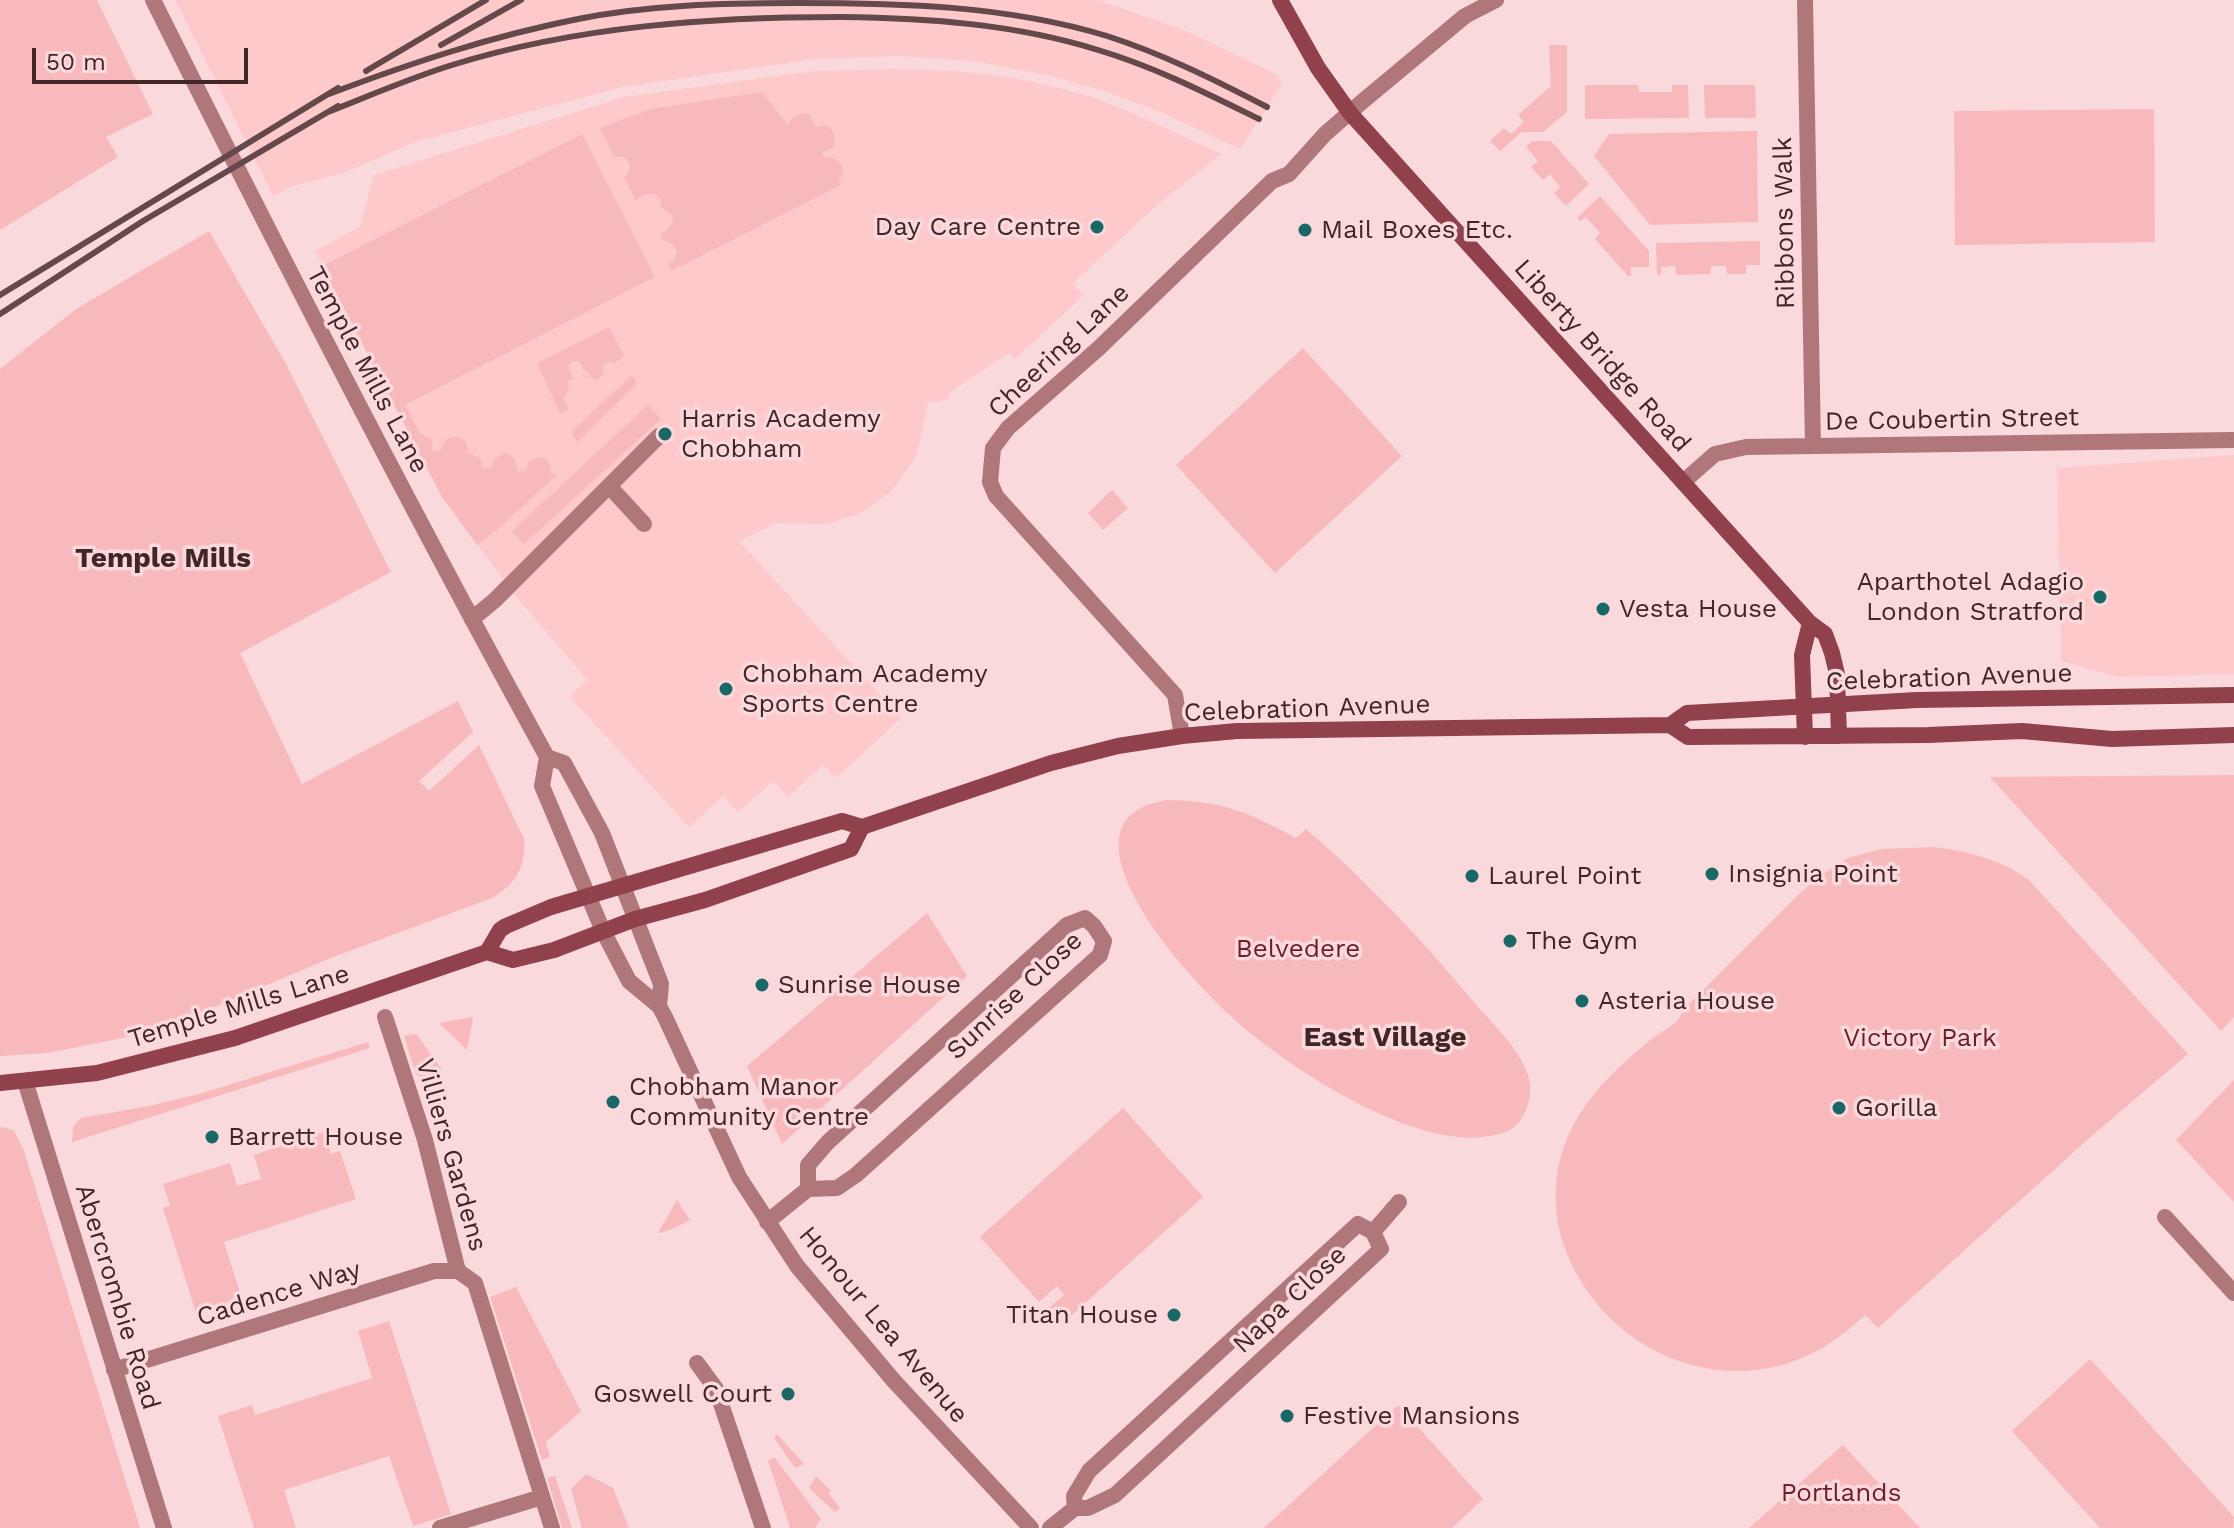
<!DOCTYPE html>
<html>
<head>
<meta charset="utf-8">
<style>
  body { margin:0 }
  #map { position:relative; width:2234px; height:1528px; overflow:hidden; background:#f9d9db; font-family:"Work Sans",sans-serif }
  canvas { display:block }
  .scale { position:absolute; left:32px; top:48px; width:216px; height:36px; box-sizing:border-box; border:4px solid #422527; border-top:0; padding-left:10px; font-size:24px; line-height:28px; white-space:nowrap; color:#422527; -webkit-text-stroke:6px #f9d9db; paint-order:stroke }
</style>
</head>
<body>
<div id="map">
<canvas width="2234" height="1528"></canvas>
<div class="scale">50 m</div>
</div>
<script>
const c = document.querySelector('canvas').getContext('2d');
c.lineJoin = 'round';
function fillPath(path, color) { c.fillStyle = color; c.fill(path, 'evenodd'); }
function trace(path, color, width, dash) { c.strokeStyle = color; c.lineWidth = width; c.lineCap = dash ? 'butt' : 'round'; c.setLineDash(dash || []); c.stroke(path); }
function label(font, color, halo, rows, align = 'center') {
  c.font = font + ' "Work Sans",sans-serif'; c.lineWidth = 7; c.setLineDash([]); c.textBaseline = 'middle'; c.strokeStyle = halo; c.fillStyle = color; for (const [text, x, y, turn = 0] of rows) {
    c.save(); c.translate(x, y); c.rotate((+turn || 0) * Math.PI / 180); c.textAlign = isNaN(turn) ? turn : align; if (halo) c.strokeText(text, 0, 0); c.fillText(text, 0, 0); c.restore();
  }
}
fillPath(new Path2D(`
  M175,0h923l88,31 90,43 6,10 -42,65 -77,-36 -59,-22 -57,-16 -74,-14 -74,-5 -84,3 -193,28 -207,55 -69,30 -56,15 -17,9z
  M895,69l61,2 59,7 39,9 38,10 47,19 82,38 -66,53 -82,76 11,12 -69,64 -6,-6 -60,40 -1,7 -20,2 -12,55 -25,35 -32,22 -32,10 -51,-1 -37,18 162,177 -65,60 -13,-13 -35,32 -15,-16 -35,31 -15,-16 -34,31 -119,-130 17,-17 -71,-84 -74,-99 -127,-246 45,-24 14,-52 250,-78 190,-26z
  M2234,455v219l-115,3 -58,-16 -4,-193z`), '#fdc9cb');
fillPath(new Path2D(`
  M0,0h97l56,114 -47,23 12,20 -118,73z
  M1549,45h18v67l-24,20h-21l-22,19 -10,-10 14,-13 7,6 13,-12 -6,-7 33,-29z
  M1585,85h53l1,7h33v-7h16l1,33 -104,1z
  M1704,85h51l1,33h-51z
  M762,92l26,33 3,-6 11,-6 8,2 6,12 10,-2c9,6 10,11 8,22l-12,6 1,4c12,0 18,3 21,15l-5,9 2,4 -170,86 -3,-7 7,-5 2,-9 -6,-7 -11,-4v-4l13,-12 -1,-8 -11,-8 -1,-8 -5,-5h-11l-8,7 -12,-23 6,-8 -1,-7 -5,-6h-10l-14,-29 51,-19z
  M2154,109l1,133 -200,3 -1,-134z
  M1757,131l1,91 -108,3 -56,-69 15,-22z
  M582,134l73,143 -250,128 15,28 11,6 2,11 8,1c3,-13 12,-20 24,-10l4,12 11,5 3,10h8l2,-8 11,-7c10,2 14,8 13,18h8l5,-11c13,-6 21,-1 21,14h7l-60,55 -21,16 -35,-48 -120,-231z
  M1532,141h19l38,43 -23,22 -12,-13 6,-6 -10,-13 -7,6 -12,-13 7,-6 -12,-14z
  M1600,196l49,55v16h-18v9h-3l-33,-37 5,-6 -14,-16 -6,4 -3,-3z
  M209,231l77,133 105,208 -151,81 62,131 156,-83 15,31 -54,49 10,10 50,-46 45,94c2,28 -8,45 -32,59l-156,58 -179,75 -109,22 -48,3v-687l76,-60z
  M1760,241v24h-14v9h-19l-1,-8h-15l-1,8 -34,1 -1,-9 -14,1v8h-4l-1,-32z
  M609,327l15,28 -10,9 -4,-3 -6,3 -2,4 2,5 -7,7 -6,-2 -2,-6 -6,-3 -4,-8 -9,1 -1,7 4,9 -6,4 2,8 -5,8 5,12 -9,3 -23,-50z
  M1303,348l99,108 -127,117 -99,-108z
  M632,375l5,9 -60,58 -6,-10z
  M648,405l13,14 -137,125 -12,-13z
  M1112,490l16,18 -25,22 -15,-17z
  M2234,775v242l-13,14 -231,-254z
  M1167,800c56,1 81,12 129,38l10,-9c63,54 119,114 172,178 18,20 41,42 50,68 5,16 1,33 -8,46 -8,12 -23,14 -37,16 -78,9 -205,-75 -260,-128 -37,-36 -86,-92 -101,-142 -11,-40 6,-61 45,-67z
  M1935,847c35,5 64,12 93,32l160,175 -93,79 -217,195 -13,-13c-16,15 -34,29 -54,39 -95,46 -208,-6 -245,-103 -13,-33 -14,-73 -1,-107 15,-42 50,-75 84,-103 8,-7 22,-13 29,-21 4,-5 5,-11 10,-15l110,-110 23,-20 27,-17 34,-9z
  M927,913l40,63 -185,168 -35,-78z
  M472,1017l1,2 -6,31 -28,-27z
  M416,1034l25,34 -2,5 -15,6 -8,-5 -12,-38z
  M368,1042l2,6 -298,94 1,-15 8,-9 68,-12 50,-12z
  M2234,1080v122l-58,-62z
  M1123,1108l80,89 -140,126 -14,-15 15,-13 -7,-9 -18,16 -59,-65z
  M4,1127l10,4 9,17 117,380h-140v-400z
  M324,1132l7,22 9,-3 16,48 -132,43 17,54 -44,20 -34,-108 7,-3 -7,-21 67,-21 7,23 24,-7 -7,-24z
  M677,1200l13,20 -20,10 -12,3z
  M516,1287l65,124 -35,31 4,15 -8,3 -52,-163z
  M389,1321l62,193 -38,12 -24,-70 -105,34 12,38h-42l-36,-112 34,-11 3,10 117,-37 -14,-47z
  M2090,1359l144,158 -1,11h-133l-88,-97z
  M1398,1405l85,94 -31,29h-188z
  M777,1434l27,30 -9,4 -21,-30z
  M1843,1445l77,83h-171z
  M775,1458l46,61 -6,9h-25l-22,-68z
  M586,1474l27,14 16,40h-47l-11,-39z
  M555,1476l17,52h-10l-15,-50z
  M816,1476l15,15 -3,2 12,15 -5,4 -26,-24z`), '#f8b9bc');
trace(new Path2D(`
  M609,486l35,38
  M472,619l23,-19 164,-164
  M1373,1232l26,-30
  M697,1363l19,26 47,139`), '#b0777b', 16);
trace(new Path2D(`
  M153,0c127,255 257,508 394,757l-5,29 61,145 26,50 30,25 6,11 74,160 58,89 97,115 137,147
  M1805,0l8,446
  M1683,482l32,-28 31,-7 488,-7
  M1182,736l-7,-41 -179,-199 -6,-14 3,-34 15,-20 91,-80 173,-167 17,-7 36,-40 38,-33 102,-85 31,-16
  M547,757l17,6 38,70 59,151 -2,22
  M385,1017l40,123 33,131
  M25,1081l139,447
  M2165,1217l69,76
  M767,1222l41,-33 29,-1 19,-13 244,-220 4,-14 -10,-15 -9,-8 -18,7 -239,217 -20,23v24
  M114,1370l320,-99h24l17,12 77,245
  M440,1528l102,-31
  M1050,1528l25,-20h13l27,-13 266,-246 -8,-17 -15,-8 -269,247 -15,25 1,12`), '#b0777b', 16);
trace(new Path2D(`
  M1280,0l38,68 32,45 460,510 15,11 7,19 5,21 2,62
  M1670,725l18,12 240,-2 94,-4 90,8 122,-4
  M1805,737l-3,-82 8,-32
  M487,952l13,-22 6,-4 45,-19 291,-86 20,6 189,-64 67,-17 64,-10 55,-5 433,-6 17,-12 230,-13 317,-5
  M0,1083l97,-10 138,-35 252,-86 26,8 41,-10 81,-31 70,-19 146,-51 11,-22`), '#91414b', 16);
trace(new Path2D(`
  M441,45l80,-45
  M366,71l120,-71
  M329,94c82,-31 163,-58 249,-75 70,-14 146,-16 217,-16 105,0 210,2 312,33 56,18 108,44 160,71
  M328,112c41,-16 82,-34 124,-47 126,-39 258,-48 389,-48 87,1 174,7 257,33 57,17 108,43 161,69
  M0,295l338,-207
  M0,314l143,-93 195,-115`), '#65484a', 6);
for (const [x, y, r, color] of [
  [1097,227,8,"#196767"],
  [1305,230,8,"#196767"],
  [665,434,8,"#196767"],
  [2100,597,8,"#196767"],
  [1603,609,8,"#196767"],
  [726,689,8,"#196767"],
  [1712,874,8,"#196767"],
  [1472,876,8,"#196767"],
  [1510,941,8,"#196767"],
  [762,985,8,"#196767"],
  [1582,1001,8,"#196767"],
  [613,1102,8,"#196767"],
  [1839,1108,8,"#196767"],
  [212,1137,8,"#196767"],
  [1174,1315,8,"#196767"],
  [788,1394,8,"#196767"],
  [1287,1416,8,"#196767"]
]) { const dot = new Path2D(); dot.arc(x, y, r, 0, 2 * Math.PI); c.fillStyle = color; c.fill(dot); trace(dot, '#f9d9db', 3); }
label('26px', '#422527', '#f9d9db', [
  ["Ribbons Walk",1785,223,-91],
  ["Cheering Lane",1059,351,-43],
  ["Liberty Bridge Road",1602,356,48],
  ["Temple Mills Lane",367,370,62],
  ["De Coubertin Street",1952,420,-1],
  ["Celebration Avenue",1949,678,-2],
  ["Celebration Avenue",1307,709,-2],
  ["Sunrise Close",1015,996,-43],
  ["Temple Mills Lane",239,1007,-17],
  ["Villiers Gardens",451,1155,74],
  ["Cadence Way",279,1294,-17],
  ["Abercrombie Road",117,1297,73],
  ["Napa Close",1290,1300,-43],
  ["Honour Lea Avenue",883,1325,50]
]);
label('26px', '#422527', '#f9d9db', [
  ["Day Care Centre",1081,227,"right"],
  ["Mail Boxes Etc.",1321,230],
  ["Harris Academy",681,419],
  ["Chobham",681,449],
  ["Aparthotel Adagio",2084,582,"right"],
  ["London Stratford",2084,612,"right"],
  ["Vesta House",1619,609],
  ["Chobham Academy",742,674],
  ["Sports Centre",742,704],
  ["Insignia Point",1728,874],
  ["Laurel Point",1488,876],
  ["The Gym",1526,941],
  ["Sunrise House",778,985],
  ["Asteria House",1598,1001],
  ["Chobham Manor",629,1087],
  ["Community Centre",629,1117],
  ["Gorilla",1855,1108],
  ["Barrett House",228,1137],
  ["Titan House",1158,1315,"right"],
  ["Goswell Court",772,1394,"right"],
  ["Festive Mansions",1303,1416]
], 'left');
label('26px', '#6e1d2b', '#f9d9db', [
  ["Belvedere",1298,949],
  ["Victory Park",1920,1038],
  ["Portlands",1841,1493]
]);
label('bold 28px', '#422527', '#f9d9db', [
  ["Temple Mills",163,559],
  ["East Village",1385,1038]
]);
</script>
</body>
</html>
